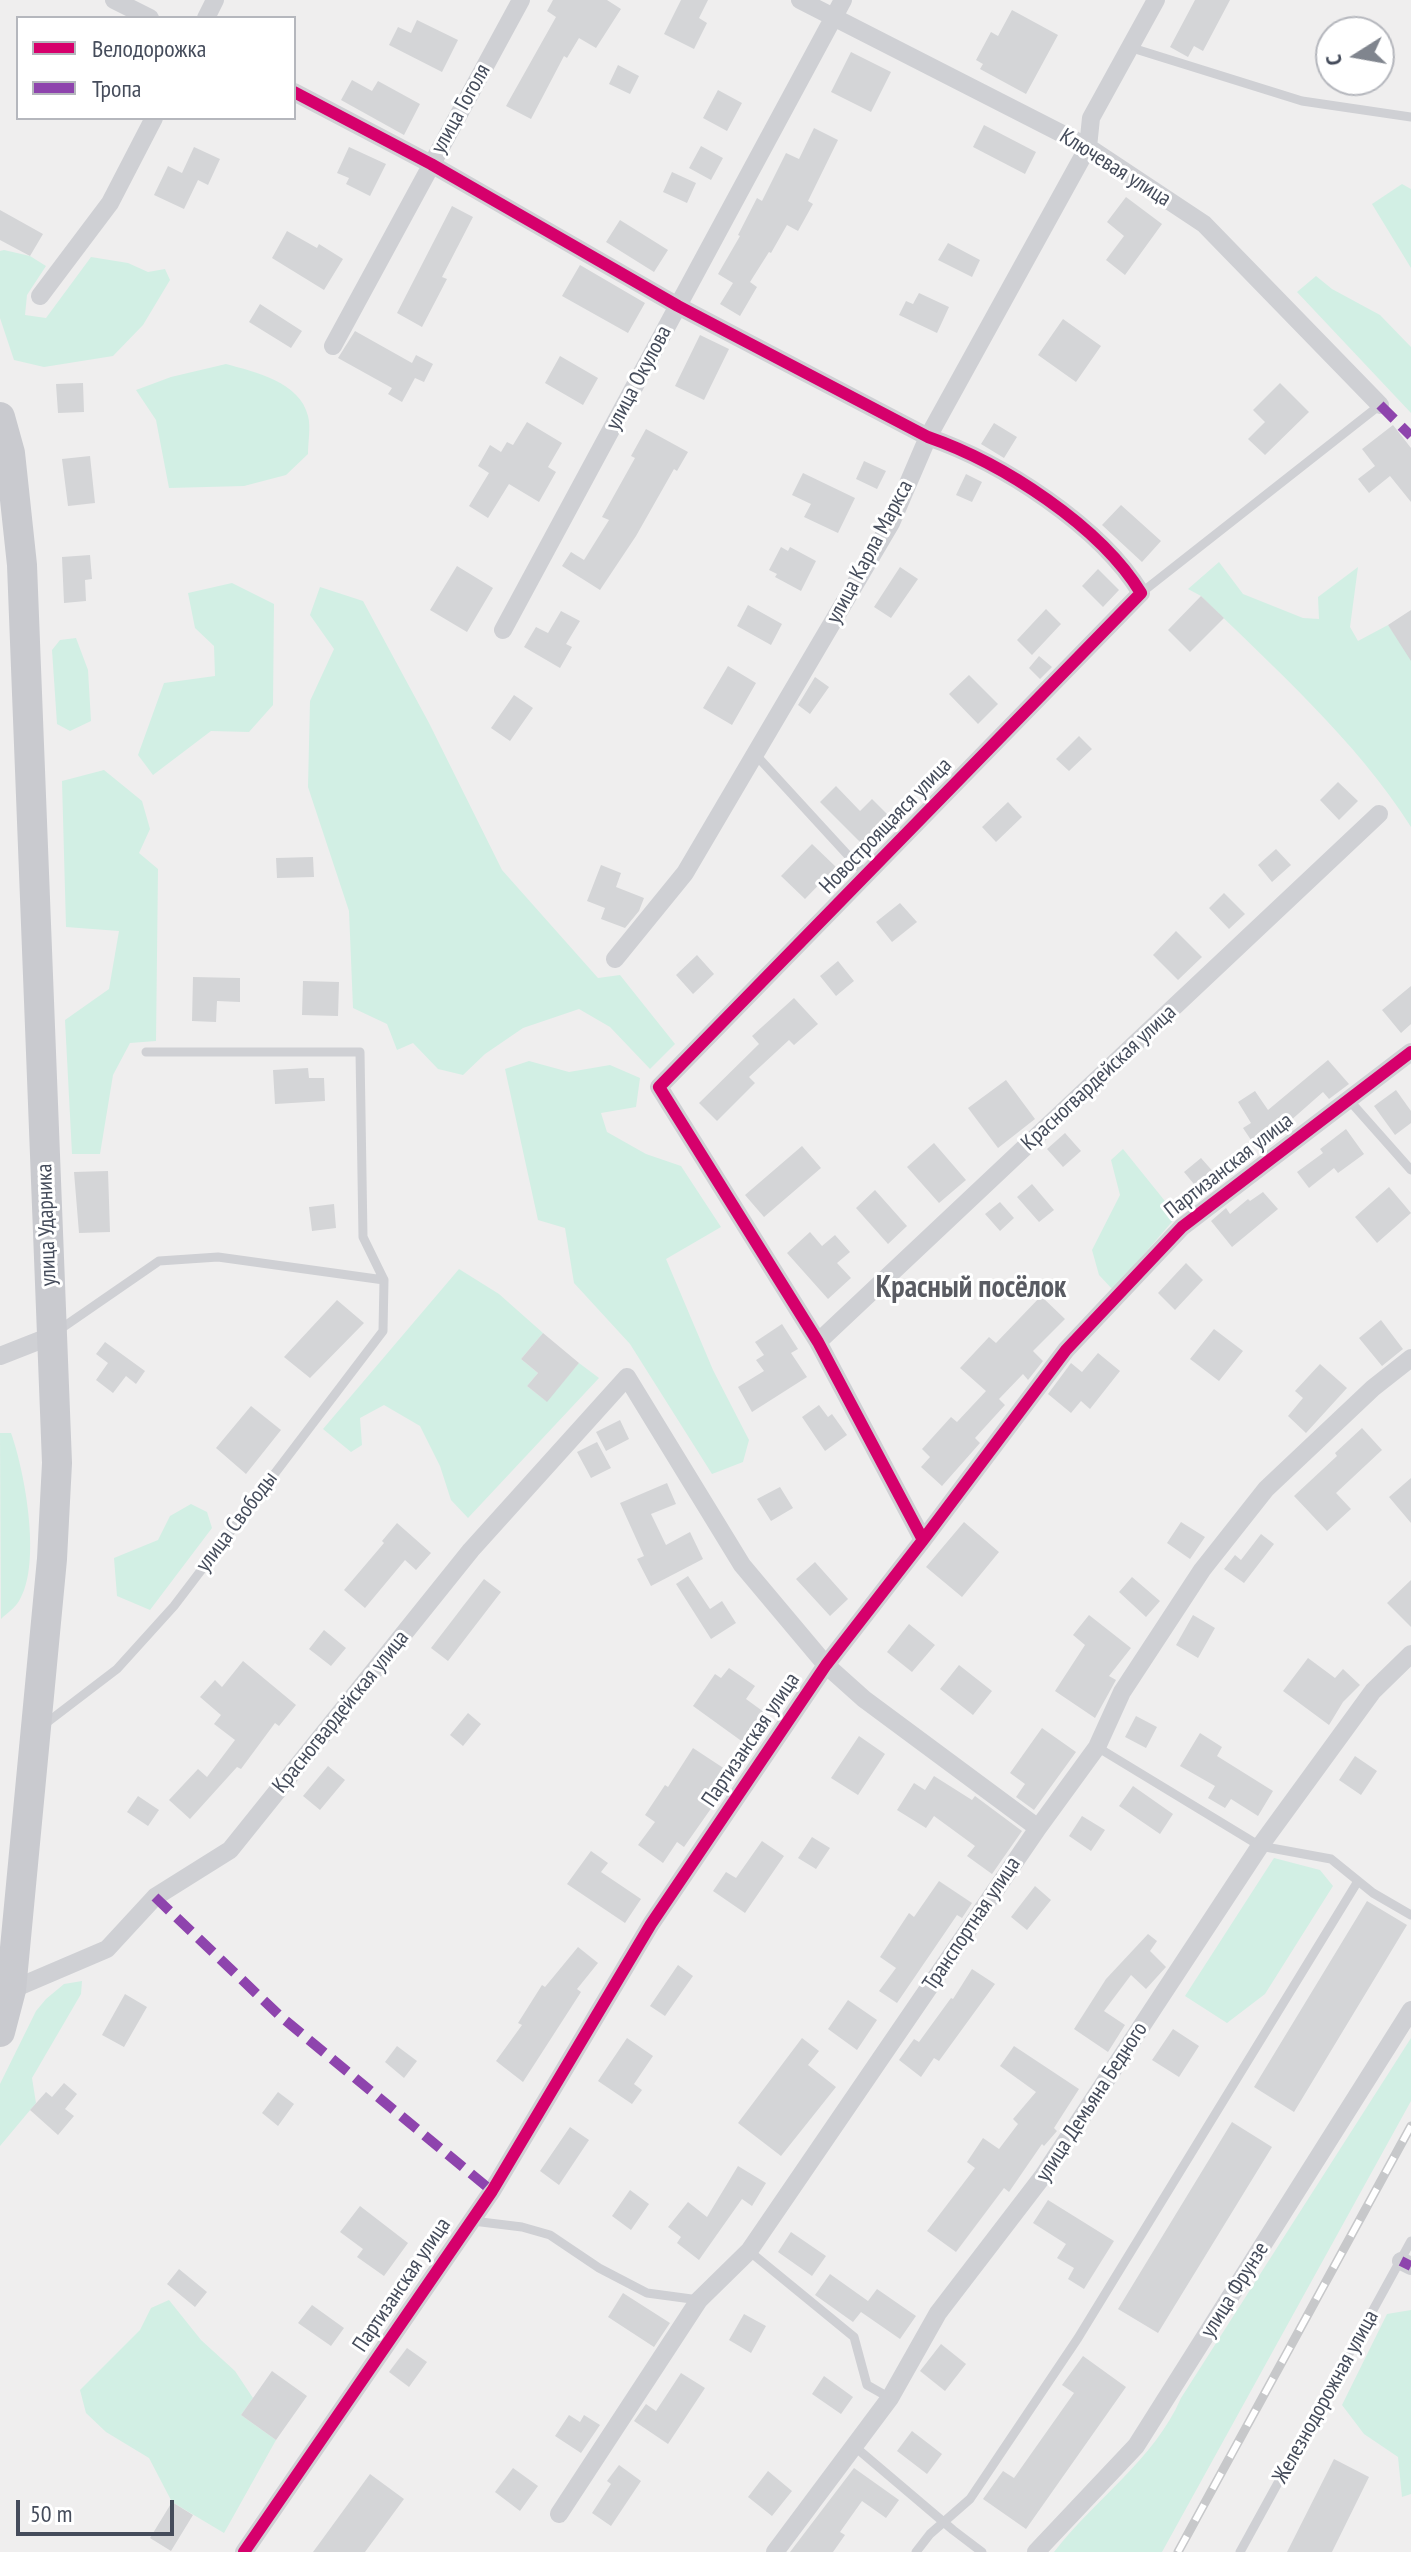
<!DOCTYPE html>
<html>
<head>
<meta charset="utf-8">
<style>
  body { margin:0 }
  #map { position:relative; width:1411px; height:2552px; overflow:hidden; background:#efeeee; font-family:"PT Sans Narrow",sans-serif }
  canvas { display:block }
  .legend { position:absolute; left:16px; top:16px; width:280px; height:104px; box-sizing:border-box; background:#fff; border:2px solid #b5b7bd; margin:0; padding:10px 14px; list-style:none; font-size:24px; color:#454c5b }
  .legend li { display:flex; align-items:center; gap:16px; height:40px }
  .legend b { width:40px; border:2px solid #b5b7bd }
  .north { position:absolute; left:1315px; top:16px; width:80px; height:80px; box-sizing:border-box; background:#fff; border:2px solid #b5b7bd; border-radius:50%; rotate:259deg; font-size:22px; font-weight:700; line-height:32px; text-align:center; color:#454c5b }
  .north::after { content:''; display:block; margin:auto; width:28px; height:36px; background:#80858e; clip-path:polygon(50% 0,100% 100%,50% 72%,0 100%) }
  .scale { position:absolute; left:16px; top:2500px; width:158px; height:36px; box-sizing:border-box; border:4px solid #454c5b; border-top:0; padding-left:10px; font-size:24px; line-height:28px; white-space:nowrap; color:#454c5b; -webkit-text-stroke:6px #fff; paint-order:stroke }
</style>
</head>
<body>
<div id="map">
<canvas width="1411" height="2552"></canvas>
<ul class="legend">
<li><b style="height:10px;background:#d6006c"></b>Велодорожка</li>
<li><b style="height:10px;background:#8e44ad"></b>Тропа</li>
</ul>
<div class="north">С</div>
<div class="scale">50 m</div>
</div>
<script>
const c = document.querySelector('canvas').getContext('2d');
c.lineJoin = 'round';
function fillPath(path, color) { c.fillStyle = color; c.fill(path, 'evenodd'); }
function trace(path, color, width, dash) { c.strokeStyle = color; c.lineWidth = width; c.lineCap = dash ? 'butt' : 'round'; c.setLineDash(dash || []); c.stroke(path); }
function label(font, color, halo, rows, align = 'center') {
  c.font = font + ' "PT Sans Narrow",sans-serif'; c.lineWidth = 6; c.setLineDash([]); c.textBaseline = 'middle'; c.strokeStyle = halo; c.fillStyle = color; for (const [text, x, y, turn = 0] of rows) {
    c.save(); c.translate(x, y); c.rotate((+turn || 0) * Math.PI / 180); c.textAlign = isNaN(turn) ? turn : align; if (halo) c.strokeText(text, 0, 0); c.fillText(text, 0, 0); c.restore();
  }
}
fillPath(new Path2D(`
  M1402,184l9,5v79l-39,-64z
  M4,250l26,6 16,10 -19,29 -2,20 21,3 45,-61 37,6 20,9 17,-3 5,11 -27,45 -30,31 -69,11 -30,-7 -14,-42v-67z
  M1316,276l16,13 48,26 31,32v66l-114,-121z
  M226,364c29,8 74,18 82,52 3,11 0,26 0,38l-22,21 -42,11 -75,2 -13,-68 -20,-30 35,-13z
  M1219,562l24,32 60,24 16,1 -1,-22 40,-30 -8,60 8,14 30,-16 23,32v170c-55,-87 -137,-159 -210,-231l-13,-7z
  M232,583l42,21 -1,101 -24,27 -38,-1 -58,44 -15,-20 26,-72 51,-7 -1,-30 -19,-18 -7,-35z
  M320,587l43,14 66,122 73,147 96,108 22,-3 55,69 -25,25 -40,-42 -31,-18 -56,19 -38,26 -22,21 -25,-6 -25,-26 -16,7 -10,-26 -34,-16 -4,-97 -41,-124 2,-86 24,-52 -24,-34z
  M76,638l12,32 3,51 -21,10 -13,-7 -5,-74 8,-10z
  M104,770l38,31 8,28 -11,24 19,16 -2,172 -26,2 -17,32 -13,79h-28l-7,-134 44,-31 10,-58 -53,-4 -4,-146z
  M529,1061l40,11 41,-7 30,13 -4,29 -35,6 6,19 39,22 35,12 40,61 -55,32 47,111 36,70 -6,22 -31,12 -82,-130 -56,-61 -9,-55 -27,-8 -33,-151z
  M1123,1149l54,67 -64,74 -14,-15 -7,-25 28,-55 -9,-35z
  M459,1269l40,25 44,39 -22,26 17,14 -11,13 19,15 33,-38 20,15 -131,140 -17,-18 -11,-34 -20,-40 -36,-21 -24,13 2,27 -11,7 -28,-23z
  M0,1433h11c14,39 31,132 8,168 -4,7 -13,13 -18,18z
  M191,1504l16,8 5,16 -62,82 -33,-14 -3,-38 44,-18 12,-24z
  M1274,1858l46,12 13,16 -68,108 -38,29 -42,-27z
  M82,1981l-1,13 -49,84 4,25 -36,43v-62l36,-73 10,-12 18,-15z
  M1411,2038v63l-249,451h-108c40,-52 100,-92 127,-154z
  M169,2300l32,40 34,31 18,27 -12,17 35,25 -52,93 -52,-31 -23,-44 -43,-26 -20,-19 -6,-23 60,-60 11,-22z
  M1411,2310v184l-9,3 -4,-40 -34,-23 -22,-29 45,-91z`), '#d2efe4');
fillPath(new Path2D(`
  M553,0h54l14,9 -25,39 -17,-10 -12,20 -3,-2 -33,63 -25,-13 50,-89 -9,-6z
  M681,0h27l-9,18 8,5 -13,26 -30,-15z
  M1195,0h35l-27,51 -9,-5 -6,11 -18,-10z
  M1012,10l46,25 -32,59 -46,-25 3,-5 -7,-4 15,-28 7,4z
  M417,20l41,20 -16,32 -53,-27 9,-18 13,6z
  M851,52l40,20 -20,40 -40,-20z
  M618,65l21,11 -9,18 -21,-10z
  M352,80l20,11 6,-10 42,23 -16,31 -63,-35z
  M718,90l24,13 -15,28 -24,-13z
  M984,125l52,27 -11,22 -52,-27z
  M814,128l24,12 -30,61 5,3 -15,27 -11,-6 -16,28 -2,-1 -19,30 7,5 -17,29 -20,-12 13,-21 -15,-9 22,-38 -2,-1 19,-37 5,3 24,-48 13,6z
  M701,146l22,12 -12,22 -22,-12z
  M194,147l26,12 -12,26 -10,-5 -14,29 -30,-14 14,-29 14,7z
  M349,147l37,17 -16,32 -24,-12 3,-6 -12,-5z
  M672,172l24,11 -9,20 -24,-11z
  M1126,197l36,27 -37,51 -19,-15 18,-24 -17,-14z
  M452,206l21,11 -31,60 5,2 -25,48 -25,-14z
  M0,210l43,24 -13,22 -30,-16z
  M620,220l48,30 -14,22 -48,-30z
  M287,231l30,17 2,-4 24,15 -19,31 -52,-32z
  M948,243l32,17 -8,17 -34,-17z
  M580,265l65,38 -17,30 -66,-37z
  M919,293l30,14 -12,26 -38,-18 7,-14 7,3z
  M260,304l42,27 -11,17 -42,-26z
  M1063,319l38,27 -25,36 -38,-27z
  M355,331l57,32 4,-8 17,9 -9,18 -9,-4 -13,24 -14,-8 4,-6 -54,-30z
  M700,335l29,14 -25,51 -29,-14z
  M560,356l38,22 -15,27 -38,-22z
  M83,383l1,29 -26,1 -2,-29z
  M1280,383l29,29 -44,43 -17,-16 17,-17 -12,-12z
  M527,422l35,21 -14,24 8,5 -17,30 -30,-18 -21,34 -19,-12 20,-33 -11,-7 12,-21 11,7 6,-10 6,3z
  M994,423l23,14 -13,21 -23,-14z
  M1393,425l18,23v54l-21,-26 -21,17 -11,-14 17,-13 -13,-17z
  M646,429l42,23 -11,19 -3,-2 -38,67 -36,54 -38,-24 9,-14 13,8 25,-40 -7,-3 33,-59 -4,-2z
  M90,456l5,47 -27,3 -6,-47z
  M864,461l22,10 -9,18 -21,-10z
  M803,473l52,25 -17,35 -34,-16 7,-13 -19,-9z
  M966,474l16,8 -10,20 -16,-7z
  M1121,505l40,36 -19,21 -40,-37z
  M781,547l7,4 2,-4 26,14 -15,30 -26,-14 2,-3 -8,-4z
  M90,555l2,24 -7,1 1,21 -22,2 -2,-46z
  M457,566l36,22 -26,44 -37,-22z
  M900,567l18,12 -27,39 -17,-11z
  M1098,569l21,21 -16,17 -21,-21z
  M1201,596l23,22 -34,34 -22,-22z
  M748,605l34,19 -11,21 -34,-19z
  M1046,609l15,15 -29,31 -15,-15z
  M1411,610v51l-23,-36z
  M561,611l19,10 -14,23 6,3 -12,21 -36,-21 12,-20 12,6z
  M1039,656l13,11 -12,12 -11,-11z
  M728,666l28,17 -24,42 -29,-17z
  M969,675l29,29 -20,20 -29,-30z
  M815,677l14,10 -19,27 -12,-9z
  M514,695l19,13 -23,33 -19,-13z
  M1079,736l13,13 -23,22 -13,-12z
  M1338,782l20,19 -19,19 -19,-20z
  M836,786l24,25 12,-12 22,22 -28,27 -46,-46z
  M1008,802l14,15 -26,25 -14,-15z
  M812,844l24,23 -31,32 -24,-23z
  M1276,849l15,16 -19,17 -14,-17z
  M313,857l1,20 -37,1 -1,-20z
  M601,865l20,8 -5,14 28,11 -5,13 -14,17 -24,-9 4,-11 -18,-7z
  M1224,893l21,21 -16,15 -20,-21z
  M900,903l17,19 -25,20 -16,-20z
  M1176,931l26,26 -24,23 -25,-25z
  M697,955l17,19 -21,20 -17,-19z
  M838,961l16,20 -18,15 -16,-20z
  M193,977l47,1v24l-23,-1 -1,21 -24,-1z
  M303,981l36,1 -1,34 -36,-1z
  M1411,986v38l-10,9 -19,-23z
  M794,998l24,26 -24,21 -5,-5 -40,37 6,6 -38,38 -18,-18 60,-59 -7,-8z
  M1328,1060l21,24 -20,15 -6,-7 -42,37 -26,17 -12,-18 8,-5 -13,-21 17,-11 13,19z
  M308,1068l1,10h15l1,23 -50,3 -2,-34z
  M1006,1080l29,39 -37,29 -30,-40z
  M1396,1090l15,21v12l-16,12 -21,-29z
  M1346,1129l18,25 -26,19 -4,-5 -25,20 -12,-16 26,-19 -3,-4z
  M1065,1133l16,18 -18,16 -16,-18z
  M934,1143l32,37 -27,23 -32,-36z
  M802,1146l19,22 -57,49 -19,-22z
  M1201,1158l15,17 -18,14 -14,-17z
  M108,1171l2,61 -31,1 -5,-61z
  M1032,1184l22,26 -15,12 -22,-25z
  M1389,1187l22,26 -34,30 -22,-26z
  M875,1190l32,36 -19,18 -32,-36z
  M1263,1192l15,17 -46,38 -21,-26 15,-13 4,6 18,-15 2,2z
  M1000,1202l14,16 -14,13 -15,-17z
  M334,1204l2,24 -24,3 -3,-24z
  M810,1232l12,14 13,-11 15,17 -13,11 14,15 -23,21 -41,-46z
  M1186,1263l17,17 -28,30 -17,-17z
  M1041,1296l24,23 -32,32 10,10 -15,19 -5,-6 -24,25 6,6 -30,33 5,5 -38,43 -21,-19 9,-10 -8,-8 29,-32 6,5 29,-31 -26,-23 29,-31 7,6z
  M337,1300l27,23 -54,55 -26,-21z
  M1381,1320l22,29 -21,17 -23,-28z
  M782,1324l16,25 -7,4 16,24 -55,35 -14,-25 26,-16 -8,-11 8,-5 -9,-13z
  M1214,1329l29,22 -24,30 -29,-22z
  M543,1333l36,30 -32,39 -20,-16 11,-13 -17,-14z
  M105,1342l40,29 -9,13 -10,-8 -13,17 -17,-13 12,-17 -12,-9z
  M1098,1353l22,18 -30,38 -9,-8 -10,12 -23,-19 23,-31 11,9z
  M1320,1364l27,24 -41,45 -18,-17 15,-18 -8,-7z
  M819,1405l9,12 4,-3 15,21 -22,16 -23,-34z
  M251,1406l30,24 -35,44 -30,-26z
  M620,1420l9,19 -23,12 -10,-19z
  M1362,1428l20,22 -46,43 15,16 -24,22 -33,-35 43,-40 -2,-3z
  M597,1442l14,26 -20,10 -14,-26z
  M1411,1478v45l-22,-26z
  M667,1483l9,21 -25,10 15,31 24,-13 13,27 -52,27 -14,-27 7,-3 -24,-53z
  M780,1487l13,21 -22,13 -14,-22z
  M964,1522l35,30 -37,45 -36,-30z
  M1181,1522l24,15 -15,22 -23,-16z
  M397,1523l34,30 -15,17 -11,-10 -40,48 -21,-18 40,-47 -2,-2z
  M1261,1534l13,10 -30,39 -20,-14 11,-14 6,5z
  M815,1562l33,37 -18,17 -34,-37z
  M688,1576l22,33 12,-8 14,22 -25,16 -35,-55z
  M1132,1577l28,24 -14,16 -27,-25z
  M484,1579l17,13 -53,69 -17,-13z
  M1411,1580v47l-24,-24z
  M1089,1615l42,33 -22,28 7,4 -21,38 -40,-27 30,-46 -12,-10z
  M1193,1615l22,13 -17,30 -22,-13z
  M909,1624l26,21 -23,27 -25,-20z
  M324,1630l22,18 -15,18 -22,-17z
  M1308,1658l27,20 8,-9 17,16 -17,17 -14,23 -46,-34z
  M243,1661l53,44 -17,21 -4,-3 -34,46 -4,-2 -47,52 -21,-19 29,-31 9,8 28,-37 -21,-16 7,-9 -21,-18 15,-17 7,7z
  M959,1665l33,26 -19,24 -33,-26z
  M729,1668l26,18 -9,13 22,16 -21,30 -54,-39 22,-32 6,4z
  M468,1713l13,11 -18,22 -13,-11z
  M1136,1716l21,11 -11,21 -21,-11z
  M1042,1728l34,24 -42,58 -18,-13 9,-13 -15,-11z
  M1200,1733l22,14 -5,9 56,35 -15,25 -27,-17 -6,9 -17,-10 7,-12 -35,-20z
  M859,1736l26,18 -27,41 -27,-17z
  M693,1748l38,25v7l-47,67 -7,-5 -14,21 -25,-18 17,-23 -10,-7 20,-30 3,2z
  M1355,1756l22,15 -16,24 -22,-15z
  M328,1766l17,14 -25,30 -17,-14z
  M934,1776l38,24 3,-4 47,35 -30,43 -25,-18 8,-10 -41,-30 -8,12 -29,-18 17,-27 11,7z
  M1133,1786l40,28 -13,20 -41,-28z
  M138,1796l21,14 -11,16 -21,-14z
  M1082,1816l23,14 -14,21 -22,-15z
  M812,1837l18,11 -14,21 -18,-11z
  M762,1841l22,15 -39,57 -32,-22 13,-19 10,6z
  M591,1851l17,12 -7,9 40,27 -16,24 -58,-39z
  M939,1881l33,22 -10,15 -5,-3 -60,88 -18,-12 17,-23 -16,-11 29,-44 5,4z
  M1035,1886l16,14 -24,30 -16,-13z
  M1367,1901l40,24 -113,187 -40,-25z
  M1148,1934l9,7 -7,10 16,16 -20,22 -15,-14 -27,36 21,14 -17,27 -34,-23 32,-50z
  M578,1947l20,16 -21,26 4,3 -58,90 -27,-21 26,-36 -4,-2 24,-38 3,2z
  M678,1965l15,11 -28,40 -15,-10z
  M972,1969l23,15 -56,77 -5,-3 -13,19 -22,-17 15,-21 5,3 32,-44 2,1z
  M125,1994l22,13 -23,40 -22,-12z
  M848,2000l29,20 -20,30 -29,-21z
  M1173,2029l26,17 -20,31 -27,-17z
  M627,2038l26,18 -19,28 8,6 -10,14 -34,-23z
  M802,2038l17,13 -11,14 28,22 -55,69 -43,-33z
  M397,2046l20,15 -13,17 -19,-16z
  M1014,2046l65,43 -25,39 3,3 -13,15 -2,-2 -33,48 -5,-4 -48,64 -29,-21 48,-63 -8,-6 16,-24 16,11 19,-25 -5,-5 23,-27 -36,-26z
  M64,2083l13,11 -12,15 9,7 -16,19 -28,-25 16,-18 6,5z
  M278,2092l16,12 -16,22 -16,-13z
  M1232,2122l40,25 -114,186 -40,-24z
  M570,2127l19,13 -30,45 -19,-14z
  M738,2166l28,17 -14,23 -10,-7 -43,61 -22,-17 4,-6 -13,-10 20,-25 19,15z
  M630,2190l19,14 -18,26 -19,-14z
  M1048,2200l66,41 -30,48 -16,-10 6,-11 -17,-10 9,-14 -33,-21z
  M360,2206l48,37 -24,33 -27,-19 6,-8 -23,-17z
  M791,2232l35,24 -14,20 -34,-24z
  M179,2269l28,23 -12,15 -28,-23z
  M830,2274l38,27 9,-12 39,27 -16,23 -39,-27 -8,10 -38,-27z
  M623,2293l47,30 -16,24 -46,-30z
  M312,2305l32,23 -13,18 -33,-23z
  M744,2314l22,12 -15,27 -22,-13z
  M941,2344l25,20 -21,27 -25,-20z
  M407,2348l20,14 -18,25 -20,-15z
  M1083,2356l43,31 -100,142 -43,-30 20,-28 11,7 60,-85 -12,-8z
  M272,2371l35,25 -31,44 -35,-25z
  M681,2373l24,15 -37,56 -34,-23 12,-17 10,7z
  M824,2376l29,21 -12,17 -29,-20z
  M569,2415l11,7 4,-7 16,10 -19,28 -26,-17z
  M912,2431l30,23 -15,20 -30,-23z
  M1334,2459l35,18 -37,75h-45z
  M619,2465l22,16 -30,45 -19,-13 19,-29 -4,-3z
  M513,2468l25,18 -18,25 -25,-19z
  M854,2468l45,32 -13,18 -24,-17 -22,31 5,3 -12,17h-43z
  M768,2471l24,20 -20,25 -24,-19z
  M370,2474l34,25 -39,53h-52z
  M172,2502l21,13 -22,36 -21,-13z`), '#d4d5d7');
trace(new Path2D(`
  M1129,47l173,54 109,16
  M1141,593l239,-188
  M755,754l111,121
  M146,1052h214l3,185 21,43
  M1348,1099l63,71
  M45,1724l72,-55 57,-63 209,-275 1,-51 -166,-23 -59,4 -100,69
  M1097,1747l163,99 71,13 42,34 38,22
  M473,2221l49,6 28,8 49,33 48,25 52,7
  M749,2251l105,86 13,48 23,13
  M854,2446l99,84 29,22
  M916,2552l14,-18 40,-35 108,-161 280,-457
  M1240,2552l171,-311`), '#cfd0d4', 9);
trace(new Path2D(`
  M114,0l36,18
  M800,0l288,147 116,77 176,181
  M206,18l9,-18
  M294,92l137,72 247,142 250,131c75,26 172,89 213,156l-482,494 159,255 105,198
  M40,296l70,-93 44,-85
  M333,346l188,-346
  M503,630l340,-630
  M615,959l70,-86 206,-350 37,-86 160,-290 3,-29 65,-118
  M818,1342l561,-528
  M0,1356l51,-20
  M11,1990l96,-41 48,-52 75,-47 241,-300 156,-173 115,188 84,100 38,34 174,129
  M1401,2261l10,5
  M559,2514l140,-214 50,-49 289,-423 59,-81 25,-55 80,-122 64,-81 107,-101 38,-30
  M244,2552l248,-361 159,-267 175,-259 97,-125 143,-190 116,-123 229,-175
  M775,2552l115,-154 48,-85 105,-137 217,-330 113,-155 38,-37
  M1036,2552l100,-106 275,-436`), '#cfd0d4', 18);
trace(new Path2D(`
  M0,417l10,36 12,112 35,898 -5,96 -41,431 -11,42`), '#c9cacf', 30);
const rail = new Path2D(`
  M1178,2552l233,-426`);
trace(rail, '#c7c8ca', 9);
trace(rail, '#fff', 6, [18]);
trace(new Path2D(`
  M1380,405l31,31
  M155,1897l125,119 212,175
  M1401,2261l10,5`), '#8e44ad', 10, [20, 10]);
trace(new Path2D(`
  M294,92l137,72 247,142 250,131c75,26 172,89 213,156l-482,494 159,255 105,198
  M244,2552l248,-361 159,-267 175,-259 97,-125 143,-190 116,-123 229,-175`), '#d6006c', 12);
label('22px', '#454c5b', '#fff', [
  ["улица Гоголя",461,109,-61],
  ["Ключевая улица",1115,168,32],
  ["улица Окулова",639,378,-62],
  ["улица Карла Маркса",870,552,-62],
  ["Новостроящаяся улица",886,826,-46],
  ["Красногвардейская улица",1099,1078,-43],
  ["Партизанская улица",1229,1166,-38],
  ["улица Ударника",47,1225,-92],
  ["улица Свободы",237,1522,-53],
  ["Красногвардейская улица",341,1712,-51],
  ["Партизанская улица",751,1740,-56],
  ["Транспортная улица",972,1924,-56],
  ["улица Демьяна Бедного",1092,2102,-57],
  ["Партизанская улица",402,2285,-56],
  ["улица Фрунзе",1235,2290,-58],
  ["Железнодорожная улица",1326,2397,-61]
]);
label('bold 30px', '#5a5c63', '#fff', [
  ["Красный посёлок",971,1288]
]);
</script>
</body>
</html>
